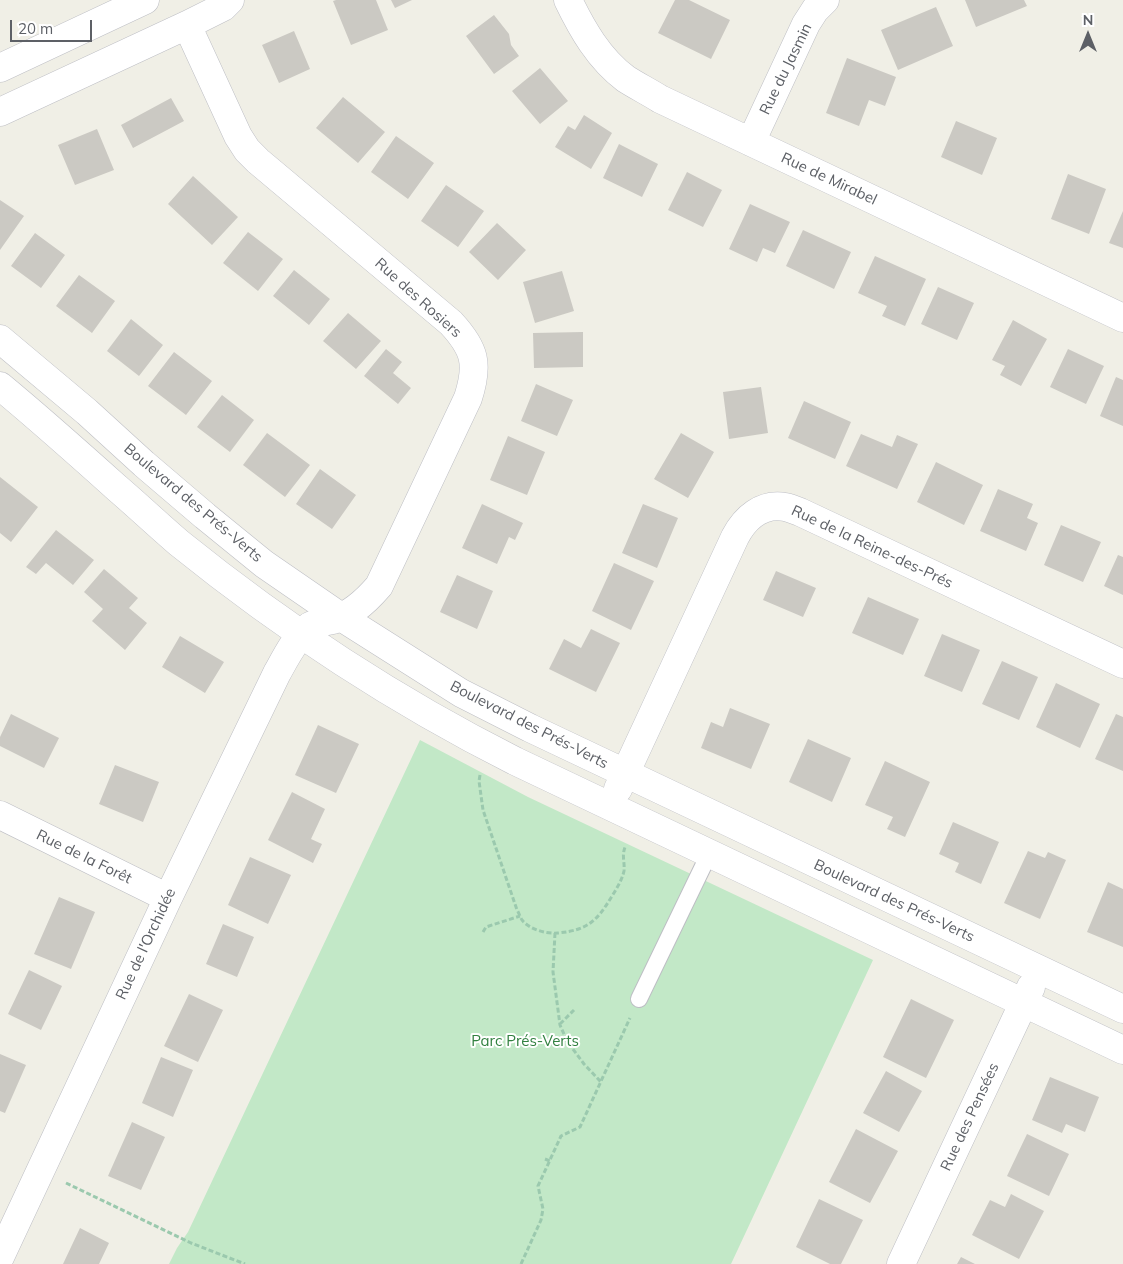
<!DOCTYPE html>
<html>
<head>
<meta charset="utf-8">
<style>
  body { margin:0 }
  #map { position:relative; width:1123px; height:1264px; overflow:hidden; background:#f0efe6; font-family:Mulish,sans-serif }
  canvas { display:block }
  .north { position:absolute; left:1063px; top:10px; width:50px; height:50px; -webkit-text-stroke:4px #fff; paint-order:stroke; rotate:0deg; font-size:14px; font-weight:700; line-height:20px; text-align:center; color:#5d6066 }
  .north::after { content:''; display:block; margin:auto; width:18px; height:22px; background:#5d6066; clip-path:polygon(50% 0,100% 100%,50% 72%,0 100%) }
  .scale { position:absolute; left:10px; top:20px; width:82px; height:22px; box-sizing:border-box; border:2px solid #5d6066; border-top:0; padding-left:6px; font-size:15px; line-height:18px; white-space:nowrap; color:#5d6066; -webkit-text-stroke:4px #fff; paint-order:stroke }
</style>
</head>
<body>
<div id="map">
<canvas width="1123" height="1264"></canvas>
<div class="north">N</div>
<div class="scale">20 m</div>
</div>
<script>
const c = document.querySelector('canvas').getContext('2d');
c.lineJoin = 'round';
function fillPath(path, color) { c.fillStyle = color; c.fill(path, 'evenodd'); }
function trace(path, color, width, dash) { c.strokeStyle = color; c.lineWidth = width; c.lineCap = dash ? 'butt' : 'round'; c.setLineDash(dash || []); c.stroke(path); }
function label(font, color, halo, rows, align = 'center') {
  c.font = font + ' Mulish,sans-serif'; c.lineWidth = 4; c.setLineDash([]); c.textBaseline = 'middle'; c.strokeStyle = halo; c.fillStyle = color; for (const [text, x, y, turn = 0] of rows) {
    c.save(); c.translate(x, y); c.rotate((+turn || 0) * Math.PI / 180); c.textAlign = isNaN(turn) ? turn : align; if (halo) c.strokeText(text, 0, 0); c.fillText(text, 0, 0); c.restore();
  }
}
fillPath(new Path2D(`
  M420,740l108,57 345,163 -142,304h-562l8,-16 11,-16z`), '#c2e8c7');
fillPath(new Path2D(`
  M336,0h40l12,30 -37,15 -18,-44z
  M391,0h21l-17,8z
  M675,0h14l41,20 -19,39 -53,-26z
  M965,0h59l3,6 -51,21z
  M936,7l17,39 -55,24 -17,-40z
  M494,15l15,19 2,11 8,11 -25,18 -28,-38z
  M294,31l16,38 -31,14 -17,-38z
  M847,58l49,19 -11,29 -16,-6 -10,26 -33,-13z
  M540,68l28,33 -28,23 -28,-33z
  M343,97l42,35 -27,31 -42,-35z
  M171,98l13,23 -51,27 -12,-23z
  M584,115l28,18 -21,36 -36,-22 13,-21 7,4z
  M956,121l41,17 -15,37 -41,-18z
  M97,129l17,41 -39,15 -17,-40z
  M396,136l38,27 -26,36 -37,-27z
  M619,144l39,20 -16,33 -39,-19z
  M687,172l35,18 -19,37 -35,-17z
  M1068,174l38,15 -17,45 -38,-15z
  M193,176l45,41 -26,28 -44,-41z
  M446,185l38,26 -26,36 -37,-26z
  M0,200l24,16 -24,34z
  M750,204l40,18 -15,31 -12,-5 -6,14 -28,-13z
  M1123,211v37l-14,-5z
  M497,223l29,27 -28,30 -29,-28z
  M803,230l48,22 -17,37 -48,-23z
  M248,232l35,27 -25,32 -35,-28z
  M35,233l30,22 -24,33 -30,-22z
  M875,256l51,23 -21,47 -23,-10 5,-10 -29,-13z
  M294,270l36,29 -21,26 -36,-29z
  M562,271l12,40 -39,12 -12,-41z
  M79,275l36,26 -23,32 -36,-27z
  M938,287l36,16 -17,37 -36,-16z
  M348,313l33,28 -25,28 -33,-28z
  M131,319l32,26 -24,31 -32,-25z
  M1013,320l34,19 -26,47 -21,-11 5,-9 -13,-6z
  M583,332v35l-49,1 -1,-35z
  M386,349l16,13 -9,11 18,15 -13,16 -34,-28z
  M1068,349l36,17 -18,38 -36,-17z
  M174,352l38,29 -26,34 -38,-29z
  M1116,377l7,3v46l-23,-10z
  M536,384l37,16 -16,36 -36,-15z
  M761,387l7,46 -39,6 -6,-47z
  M222,395l32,25 -24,32 -33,-25z
  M804,401l47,21 -16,37 -47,-21z
  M267,433l43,32 -25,32 -42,-32z
  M681,433l33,19 -26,46 -34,-19z
  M861,434l31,13 5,-12 21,9 -21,45 -51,-23z
  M508,436l37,16 -18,43 -37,-15z
  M936,462l47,23 -19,40 -47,-23z
  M320,469l36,26 -24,34 -36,-25z
  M0,477l38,30 -27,35 -11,-9z
  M998,489l35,15 -6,14 11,5 -12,28 -46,-20z
  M482,504l41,19 -8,17 -6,-3 -12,27 -35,-16z
  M643,504l35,14 -21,50 -35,-15z
  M1061,525l40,17 -18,40 -39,-17z
  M56,530l38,30 -21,25 -27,-22 -10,11 -10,-7z
  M1118,555l5,2v38l-19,-9z
  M614,563l40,18 -23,49 -39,-19z
  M104,569l34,29 -9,10 18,15 -22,27 -33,-29 11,-12 -19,-17z
  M776,571l40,17 -13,29 -40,-17z
  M457,575l36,16 -16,38 -37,-17z
  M868,597l51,22 -16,36 -51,-22z
  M591,629l29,14 -24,49 -47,-23 15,-30 17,9z
  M942,634l38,16 -18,42 -38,-16z
  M180,636l44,26 -19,31 -43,-26z
  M1002,661l36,16 -19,43 -37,-16z
  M1056,683l44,21 -20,44 -44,-21z
  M730,708l40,16 -19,45 -50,-21 10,-26 12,5z
  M11,714l48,24 -15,30 -44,-22v-9z
  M1116,714l7,3v54l-28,-12z
  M318,725l41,19 -23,49 -41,-18z
  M808,739l43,19 -19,44 -43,-20z
  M885,761l45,21 -25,55 -18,-8 6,-12 -28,-12z
  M115,765l44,17 -16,40 -44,-18z
  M292,792l33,17 -14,30 11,5 -9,19 -45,-23z
  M953,822l46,20 -18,42 -26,-12 4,-9 -20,-9z
  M1028,851l17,7 3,-6 18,8 -26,59 -36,-16z
  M250,857l41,18 -23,49 -40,-19z
  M1108,882l15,7v58l-36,-15z
  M59,897l36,15 -24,57 -37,-15z
  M223,924l31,13 -17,40 -31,-13z
  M29,970l33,16 -21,44 -33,-16z
  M189,994l34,16 -25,52 -34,-16z
  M911,999l43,21 -28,58 -43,-21z
  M0,1054l26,11 -21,48 -5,-2z
  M161,1057l32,13 -20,47 -31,-14z
  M886,1071l36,20 -23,41 -36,-19z
  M1050,1077l49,20 -14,35 -19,-8 -4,9 -30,-13z
  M132,1122l33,15 -24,53 -33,-14z
  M856,1129l42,22 -28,52 -41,-21z
  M1027,1134l42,20 -20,42 -42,-20z
  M1011,1194l33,17 -25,48 -47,-24 18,-35 15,7z
  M819,1199l44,21 -22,44h-11l-34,-17z
  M80,1228l29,15 -10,21h-36z
  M961,1257l14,7h-18z`), '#cbc9c3');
const service = new Path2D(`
  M639,999l70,-145`);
const minor = new Path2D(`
  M568,0c14,29 31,59 58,79 11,7 23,13 34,20l463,219
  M0,68l145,-68
  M0,112l187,-87 36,-18 7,-7
  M751,142l55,-118 9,-14 10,-10
  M0,339l87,73 57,52 61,52 59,48 77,53 120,76 69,35 95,45 498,236
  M0,386c40,33 78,67 117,102 21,18 41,37 62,55 104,84 217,158 336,218l608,289
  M618,789l117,-252c10,-19 27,-34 50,-30 5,1 10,3 15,5l323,152
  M0,815l168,83
  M0,1257l168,-359 109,-225c8,-14 19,-37 33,-47 7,-4 15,-4 23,-6 18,-5 34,-20 46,-34l89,-188c11,-34 7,-49 -17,-75l-193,-162 -11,-11 -9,-14 -51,-111
  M901,1264l130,-277`);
trace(service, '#bdbec4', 18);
trace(minor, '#bdbec4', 29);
trace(new Path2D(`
  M480,775l-1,6 4,29 34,100c2,3 3,7 5,10 8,10 25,14 36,13 30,-3 39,-12 54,-37 5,-8 10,-16 12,-25 1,-10 -3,-16 2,-26
  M483,932l3,-5 34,-11
  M555,933l-2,39 7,53 7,16 17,23 17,18
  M560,1024l14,-14
  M545,1159l5,2
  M66,1183l125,60 54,21
  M521,1264l20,-44 2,-11 -5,-23 23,-50 19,-9 50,-109`), '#9bc9ae', 3, [5, 2.5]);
trace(service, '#fff', 16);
trace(minor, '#fff', 28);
label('15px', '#5d6066', '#fff', [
  ["Rue du Jasmin",786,69,-64],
  ["Rue de Mirabel",829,179,25],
  ["Rue des Rosiers",418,298,42],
  ["Boulevard des Prés-Verts",193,503,40],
  ["Rue de la Reine-des-Prés",872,547,25],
  ["Boulevard des Prés-Verts",529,725,27],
  ["Rue de la Forêt",84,857,26],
  ["Boulevard des Prés-Verts",894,901,25],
  ["Rue de l'Orchidée",146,944,-65],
  ["Rue des Pensées",970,1117,-65]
]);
label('15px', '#328141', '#fff', [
  ["Parc Prés-Verts",525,1041]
]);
</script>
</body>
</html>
